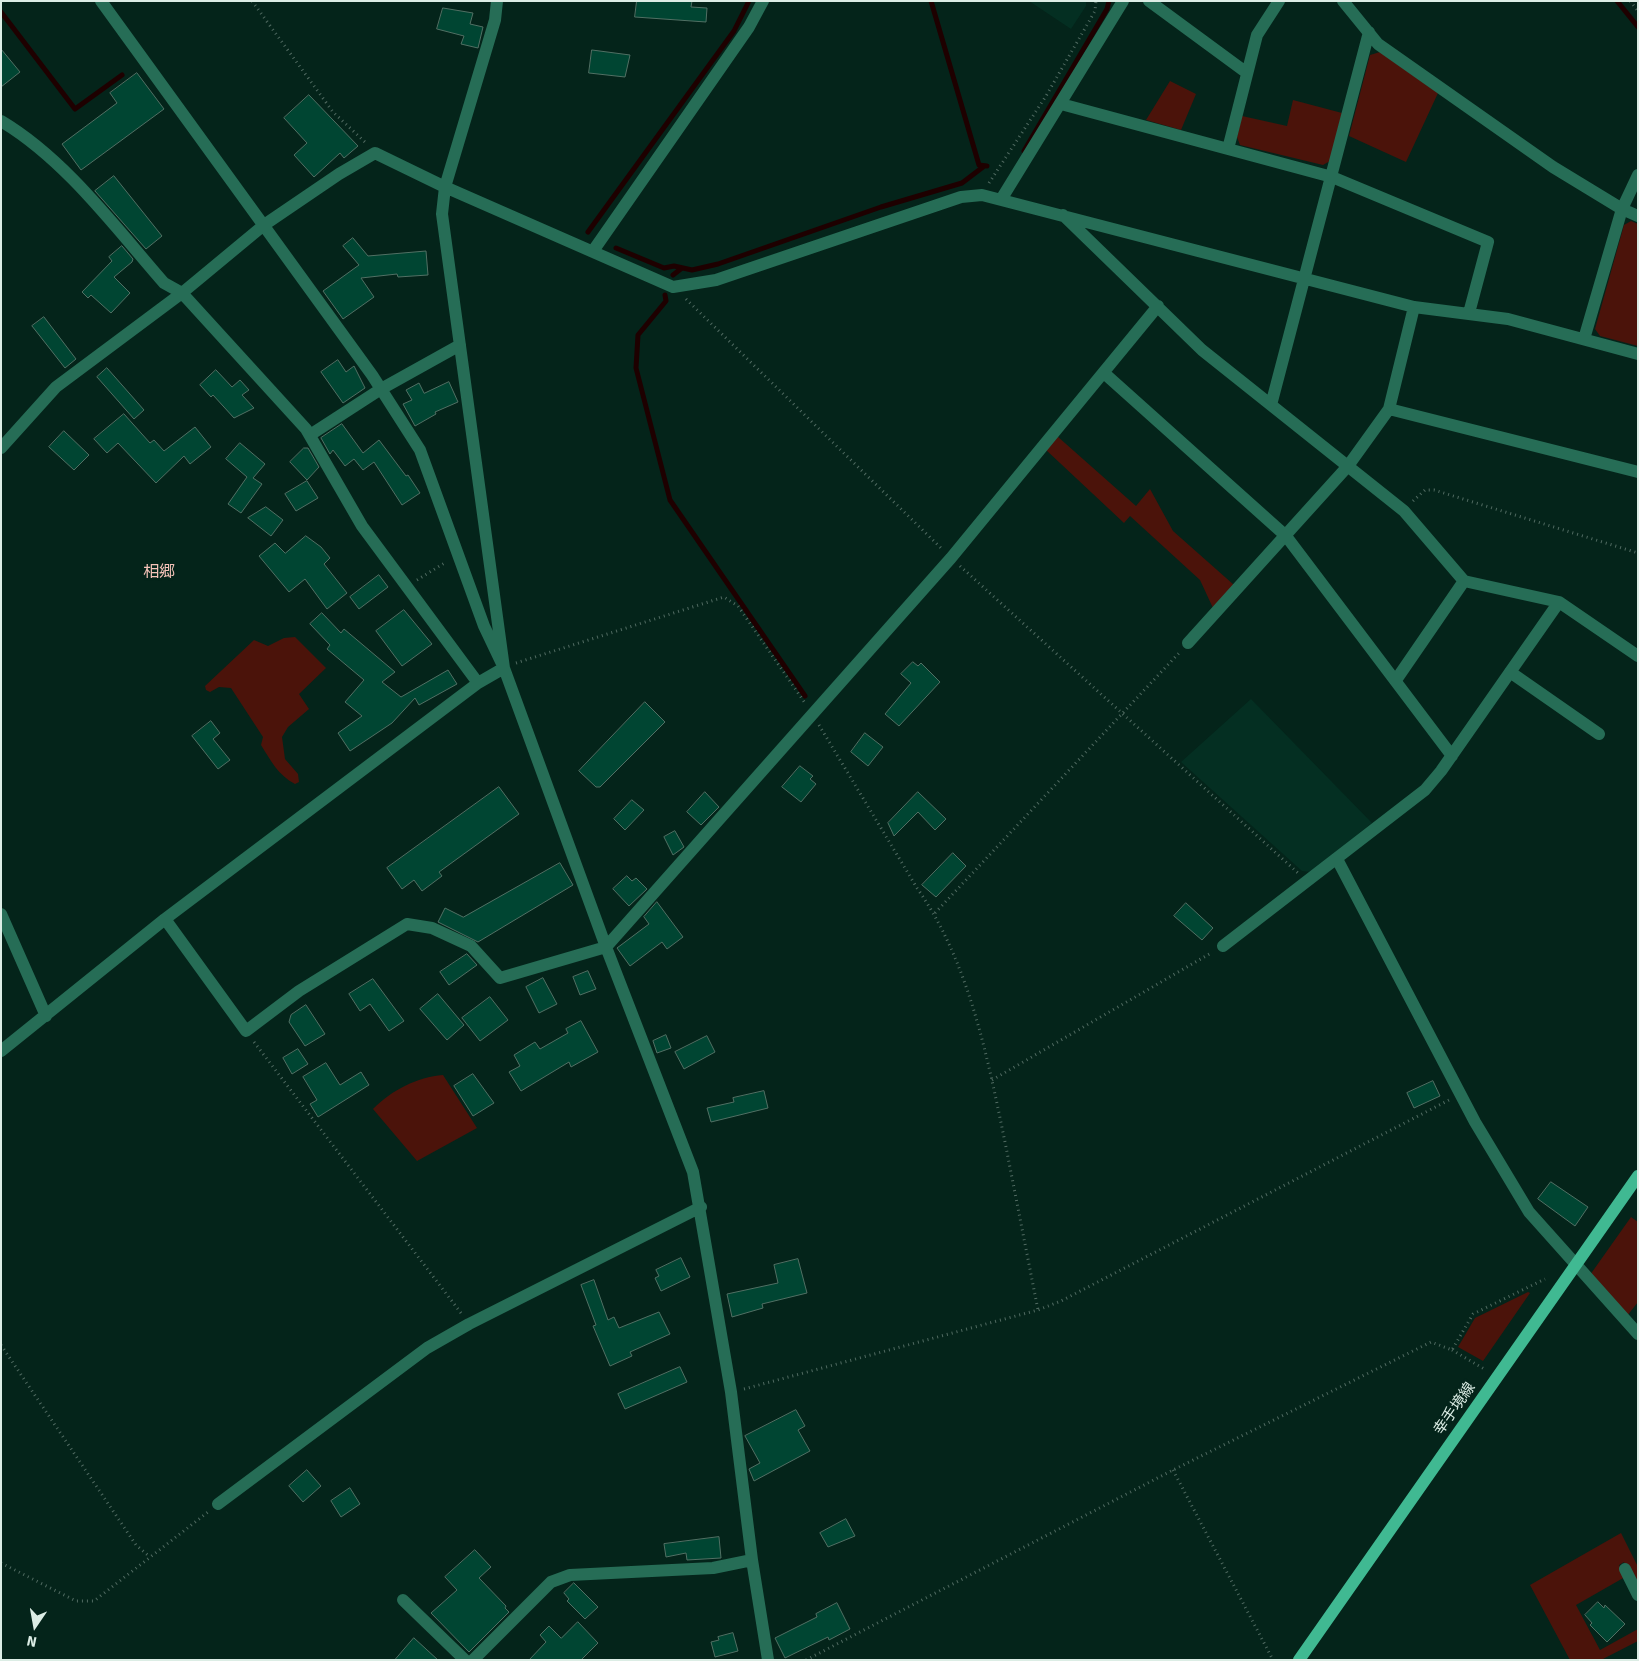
<!DOCTYPE html>
<html>
<head>
<meta charset="utf-8">
<style>
  body { margin:0 }
  #map { position:relative; width:1639px; height:1661px; overflow:hidden; background:#04241a; font-family:Signika,sans-serif }
  canvas { display:block }
  .frame { position:absolute; inset:0; border:2px solid #dcede5; pointer-events:none }
  .north { position:absolute; left:10px; top:1601px; width:50px; height:50px; -webkit-text-stroke:4px #04241a; paint-order:stroke; rotate:192deg; font-size:14px; font-weight:700; line-height:20px; text-align:center; color:#dcede5 }
  .north::after { content:''; display:block; margin:auto; width:18px; height:22px; background:#dcede5; clip-path:polygon(50% 0,100% 100%,50% 72%,0 100%) }
</style>
</head>
<body>
<div id="map">
<canvas width="1639" height="1661"></canvas>
<div class="frame"></div>
<div class="north">N</div>
</div>
<script>
const c = document.querySelector('canvas').getContext('2d');
c.lineJoin = 'round';
function fillPath(path, color) { c.fillStyle = color; c.fill(path, 'evenodd'); }
function trace(path, color, width, dash) { c.strokeStyle = color; c.lineWidth = width; c.lineCap = dash ? 'butt' : 'round'; c.setLineDash(dash || []); c.stroke(path); }
function label(font, color, halo, rows, align = 'center') {
  c.font = font + ' Signika,"Noto Sans JP",sans-serif'; c.lineWidth = 5; c.setLineDash([]); c.textBaseline = 'middle'; c.strokeStyle = halo; c.fillStyle = color; for (const [text, x, y, turn = 0] of rows) {
    c.save(); c.translate(x, y); c.rotate((+turn || 0) * Math.PI / 180); c.textAlign = isNaN(turn) ? turn : align; if (halo) c.strokeText(text, 0, 0); c.fillText(text, 0, 0); c.restore();
  }
}
fillPath(new Path2D(`
  M1029,1h57v5l-15,23z
  M1251,699l121,124 -61,49 -9,-1 -121,-109z`), '#042f22');
fillPath(new Path2D(`
  M1380,52l58,41 -32,69 -57,-26 21,-81z
  M1170,81l26,13 -15,36 -35,-10z
  M1293,100l49,13 -12,48 -7,4 -83,-20 -3,-8 5,-21 45,10z
  M1631,221l7,3v122l-38,-10 -5,-7 29,-104z
  M1057,436l79,70 14,-17 23,42 61,54 -21,23 -13,-28 -70,-64 -6,7 -79,-74z
  M295,637l31,31 -27,26 10,15 -21,18 -6,10 3,22 13,15 1,8 -4,2c-17,-9 -24,-23 -34,-39l2,-8 -32,-49 -12,-1 -9,5 -4,-2 -1,-4 49,-46 14,6 16,-8z
  M443,1075l34,53 -60,33 -44,-52c19,-19 44,-32 70,-34z
  M1631,1217l7,5v80l-11,14 -37,-41z
  M1528,1292l2,1 -47,68 -25,-14 17,-29z
  M1621,1533l17,34v21l-14,-26 -5,3 6,12 -49,28 24,45 38,-21v12l-37,19h-31l-40,-75z`), '#4b130a');
trace(new Path2D(`
  M931,1l48,164 8,1
  M1617,1l21,26
  M1,12l74,97 47,-34
  M1024,151l83,-142 2,-8
  M588,232l146,-201 15,-30
  M616,248l48,20 10,-2 18,4 26,-6 163,-57 81,-24 21,-16
  M673,275l9,-7
  M665,295l1,6 -28,34 -2,33 34,132 135,196`), '#1e0000', 5);
const building = new Path2D(`
  M637,1h55l-1,6 16,1 -1,14 -71,-5z
  M443,8l30,5 -3,11 13,3 -5,21 -17,-4 3,-8 -27,-7z
  M1,49l19,23 -19,15z
  M592,50l38,5 -5,22 -36,-4z
  M137,73l27,36 -83,61 -19,-26 55,-41 -7,-10z
  M309,95l49,51 -14,12 -4,-5 -26,24 -20,-22 13,-12 -23,-25z
  M114,176l48,60 -16,13 -51,-58z
  M353,238l15,18 58,-5 2,24 -30,2 -1,-3 -36,4 13,19 -31,22 -20,-28 36,-26 -16,-19z
  M122,246l11,13 -1,3 -18,15 16,16 -19,20 -20,-18 -3,3 -6,-6 30,-31 -3,-4z
  M44,317l32,42 -11,9 -33,-42z
  M338,360l8,12 8,-6 11,22 -22,15 -22,-31z
  M107,368l37,42 -10,9 -37,-42z
  M216,370l16,17 8,-7 9,10 -7,5 12,13 -20,10 -21,-23 -2,2 -11,-12z
  M449,382l9,20 -23,10 1,2 -21,12 -12,-22 9,-4 -6,-10 13,-7 5,10z
  M124,414l26,29 4,-3 10,11 31,-24 16,20 -21,17 -6,-8 -28,27 -38,-40 -11,10 -13,-14z
  M342,424l21,29 16,-13 27,36 2,-1 12,18 -18,12 -28,-43 -11,8 -9,-11 -9,7 -12,-16 -3,4 -9,-16z
  M64,431l25,24 -15,15 -25,-23z
  M240,443l25,21 -12,14 9,6 -21,29 -13,-9 19,-27 -21,-18z
  M304,448h4l11,19 -12,13 -17,-18z
  M307,481l11,17 -22,13 -11,-17z
  M266,507l17,13 -12,16 -23,-18z
  M306,536l15,11 9,11 -6,6 23,29 -20,16 -22,-30 -16,13 -30,-36 16,-13 10,10z
  M379,575l9,12 -29,22 -9,-12z
  M404,610l28,34 -30,22 -26,-35z
  M322,613l19,20 3,-4 51,43 -13,10 19,15 47,-27 9,14 -38,21 -4,-7 -23,25 -42,28 -12,-18 24,-17 -17,-14 19,-22 -37,-31 3,-4 -20,-21z
  M913,662l5,4 3,-3 19,19 -41,44 -14,-12 26,-31 -10,-9z
  M645,702l20,20 -65,65h-4l-17,-16z
  M211,721l9,12 -7,6 17,21 -12,9 -26,-33z
  M865,733l18,14 -15,19 -17,-14z
  M800,766l13,10 -3,3 6,5 -15,18 -19,-15z
  M499,787l20,27 -80,58 3,4 -20,15 -8,-11 -12,9 -15,-21z
  M705,792l14,15 -18,18 -14,-13z
  M918,792l28,27 -11,11 -17,-18 -24,24 -6,-13z
  M632,800l12,10 -19,20 -11,-11z
  M675,831l9,16 -11,8 -9,-18z
  M953,853l13,13 -30,31 -14,-12z
  M560,863l13,22 -95,57 -40,-20 7,-14 18,9z
  M627,876l5,5 4,-3 11,11 -18,17 -16,-17z
  M657,902l26,35 -16,12 -5,-7 -32,24 -13,-18 32,-24 -5,-7z
  M1186,903l27,25 -11,12 -28,-24z
  M467,954l10,11 -28,20 -9,-13z
  M588,971l8,18 -16,6 -7,-18z
  M543,978l14,26 -18,9 -13,-26z
  M373,979l31,42 -15,10 -19,-27 -10,7 -11,-17z
  M438,994l26,31 -17,15 -27,-31z
  M490,997l18,23 -28,21 -18,-23z
  M306,1005l19,29 -20,12 -16,-24 2,-7z
  M581,1021l17,31 -27,15 -2,-5 -48,29 -12,-19 11,-6 -6,-11 21,-13 5,7 28,-16 -2,-4z
  M666,1035l5,13 -14,5 -4,-12z
  M707,1036l8,16 -31,17 -9,-17z
  M298,1049l10,15 -16,10 -9,-16z
  M326,1063l14,22 21,-13 8,13 -51,32 -8,-13 7,-4 -14,-23z
  M473,1074l21,29 -21,13 -19,-30z
  M1433,1081l7,15 -26,12 -7,-15z
  M764,1091l4,17 -57,14 -4,-14 27,-6 -1,-4z
  M1551,1182l37,25 -13,19 -37,-27z
  M681,1258l9,19 -29,14 -6,-13 4,-2 -3,-6z
  M798,1259l9,34 -45,11 1,4 -31,9 -5,-23 51,-11 -4,-18z
  M594,1280l14,40 6,-3 5,11 40,-16 11,22 -40,18 2,4 -22,10 -17,-40 3,-1 -15,-40z
  M680,1367l7,15 -62,27 -7,-15z
  M796,1410l9,16 -7,4 12,21 -56,30 -5,-12 11,-6 -15,-27z
  M307,1470l14,16 -18,16 -14,-16z
  M350,1488l10,16 -19,13 -10,-16z
  M846,1519l9,17 -27,11 -8,-14z
  M719,1537l2,21 -34,2 -1,-7 -20,4 -2,-13z
  M475,1550l16,17 -12,11 27,28 -1,2 4,4 -40,40 -38,-39 26,-23 -12,-13z
  M574,1583l24,24 -13,12 -18,-18 2,-2 -5,-6z
  M1598,1602l6,6 1,-3 20,19 -18,18 -17,-17 2,-2 -7,-8z
  M837,1603l13,26 -21,11 -1,-3 -43,21 -10,-20 42,-21 -1,-3z
  M578,1622l20,21 -17,17h-52l17,-18 -6,-7 9,-9 12,12z
  M733,1633l5,18 -23,6 -4,-15 8,-2 -1,-3z
  M414,1638l24,22h-43z`);
fillPath(building, '#004532');
trace(building, '#517064', 1);
trace(new Path2D(`
  M252,1l81,111 33,31
  M1630,1l8,10
  M989,183l57,-87 49,-85 1,-10
  M686,299l255,249
  M1413,501l12,-11h9l204,63
  M960,566l338,307
  M417,580l29,-18
  M516,663l208,-66 14,9 67,97
  M819,725l98,163c52,74 70,167 88,254 11,56 22,112 33,168
  M935,913l244,-260
  M254,1042l207,271
  M992,1080l219,-127
  M1,1345l135,200 14,12
  M1452,1350l34,20
  M744,1389l294,-79 23,-9 388,-201
  M1173,1470l100,190
  M1,1563l75,38h18l114,-89
  M806,1660l367,-190 258,-128 21,8 21,-36 72,-35`), '#516b62', 3, [1, 4]);
trace(new Path2D(`
  M497,1l-2,19 -50,167 -3,27 62,454 102,279 87,225 38,220 21,168 16,100
  M1149,1l98,72
  M1343,1l35,43 175,123 69,42 16,7
  M1061,104l271,73 156,65 -19,71
  M1,121c64,38 114,106 163,162l18,10 124,136 56,97 116,157
  M1228,149l29,-114 22,-34
  M1002,198l121,-197
  M1063,215l139,135 202,161 60,70 95,21 79,54
  M593,251l156,-224 14,-26
  M1584,339l38,-130 16,-34
  M1104,373l182,163 166,220
  M1271,405l98,-373
  M1389,409l249,63
  M310,435l71,-46 79,-44
  M1,448l55,-61 126,-94 82,-68 75,-51 36,-21 70,34 228,100 43,-7 245,-83 21,-2 432,112 94,12 130,35
  M1188,643l160,-177 41,-57 25,-102
  M1510,672l89,62
  M1396,680l68,-99
  M1337,859l138,263 54,90 109,122
  M1,914l45,102
  M165,919l81,112 53,-40 108,-67 25,4 39,18 29,32 106,-31 345,-389 207,-252
  M1223,946l202,-156 16,-19 118,-169
  M1,1051l164,-132 313,-236 26,-15 -20,-42 -64,-176 -48,-75 -271,-374
  M218,1504l209,-156 42,-24 232,-117
  M1625,1569l13,26
  M403,1600l62,60
  M473,1660l78,-78 19,-7 143,-7 39,-8`), '#266d56', 12);
trace(new Path2D(`
  M1299,1660l339,-484`), '#40b992', 12);
label('15px', '#dcede5', '#04241a', [
  ["幸手境線",1455,1409,-55]
]);
label('16px', '#f4c2b8', '#04241a', [
  ["相郷",159,573]
]);
</script>
</body>
</html>
